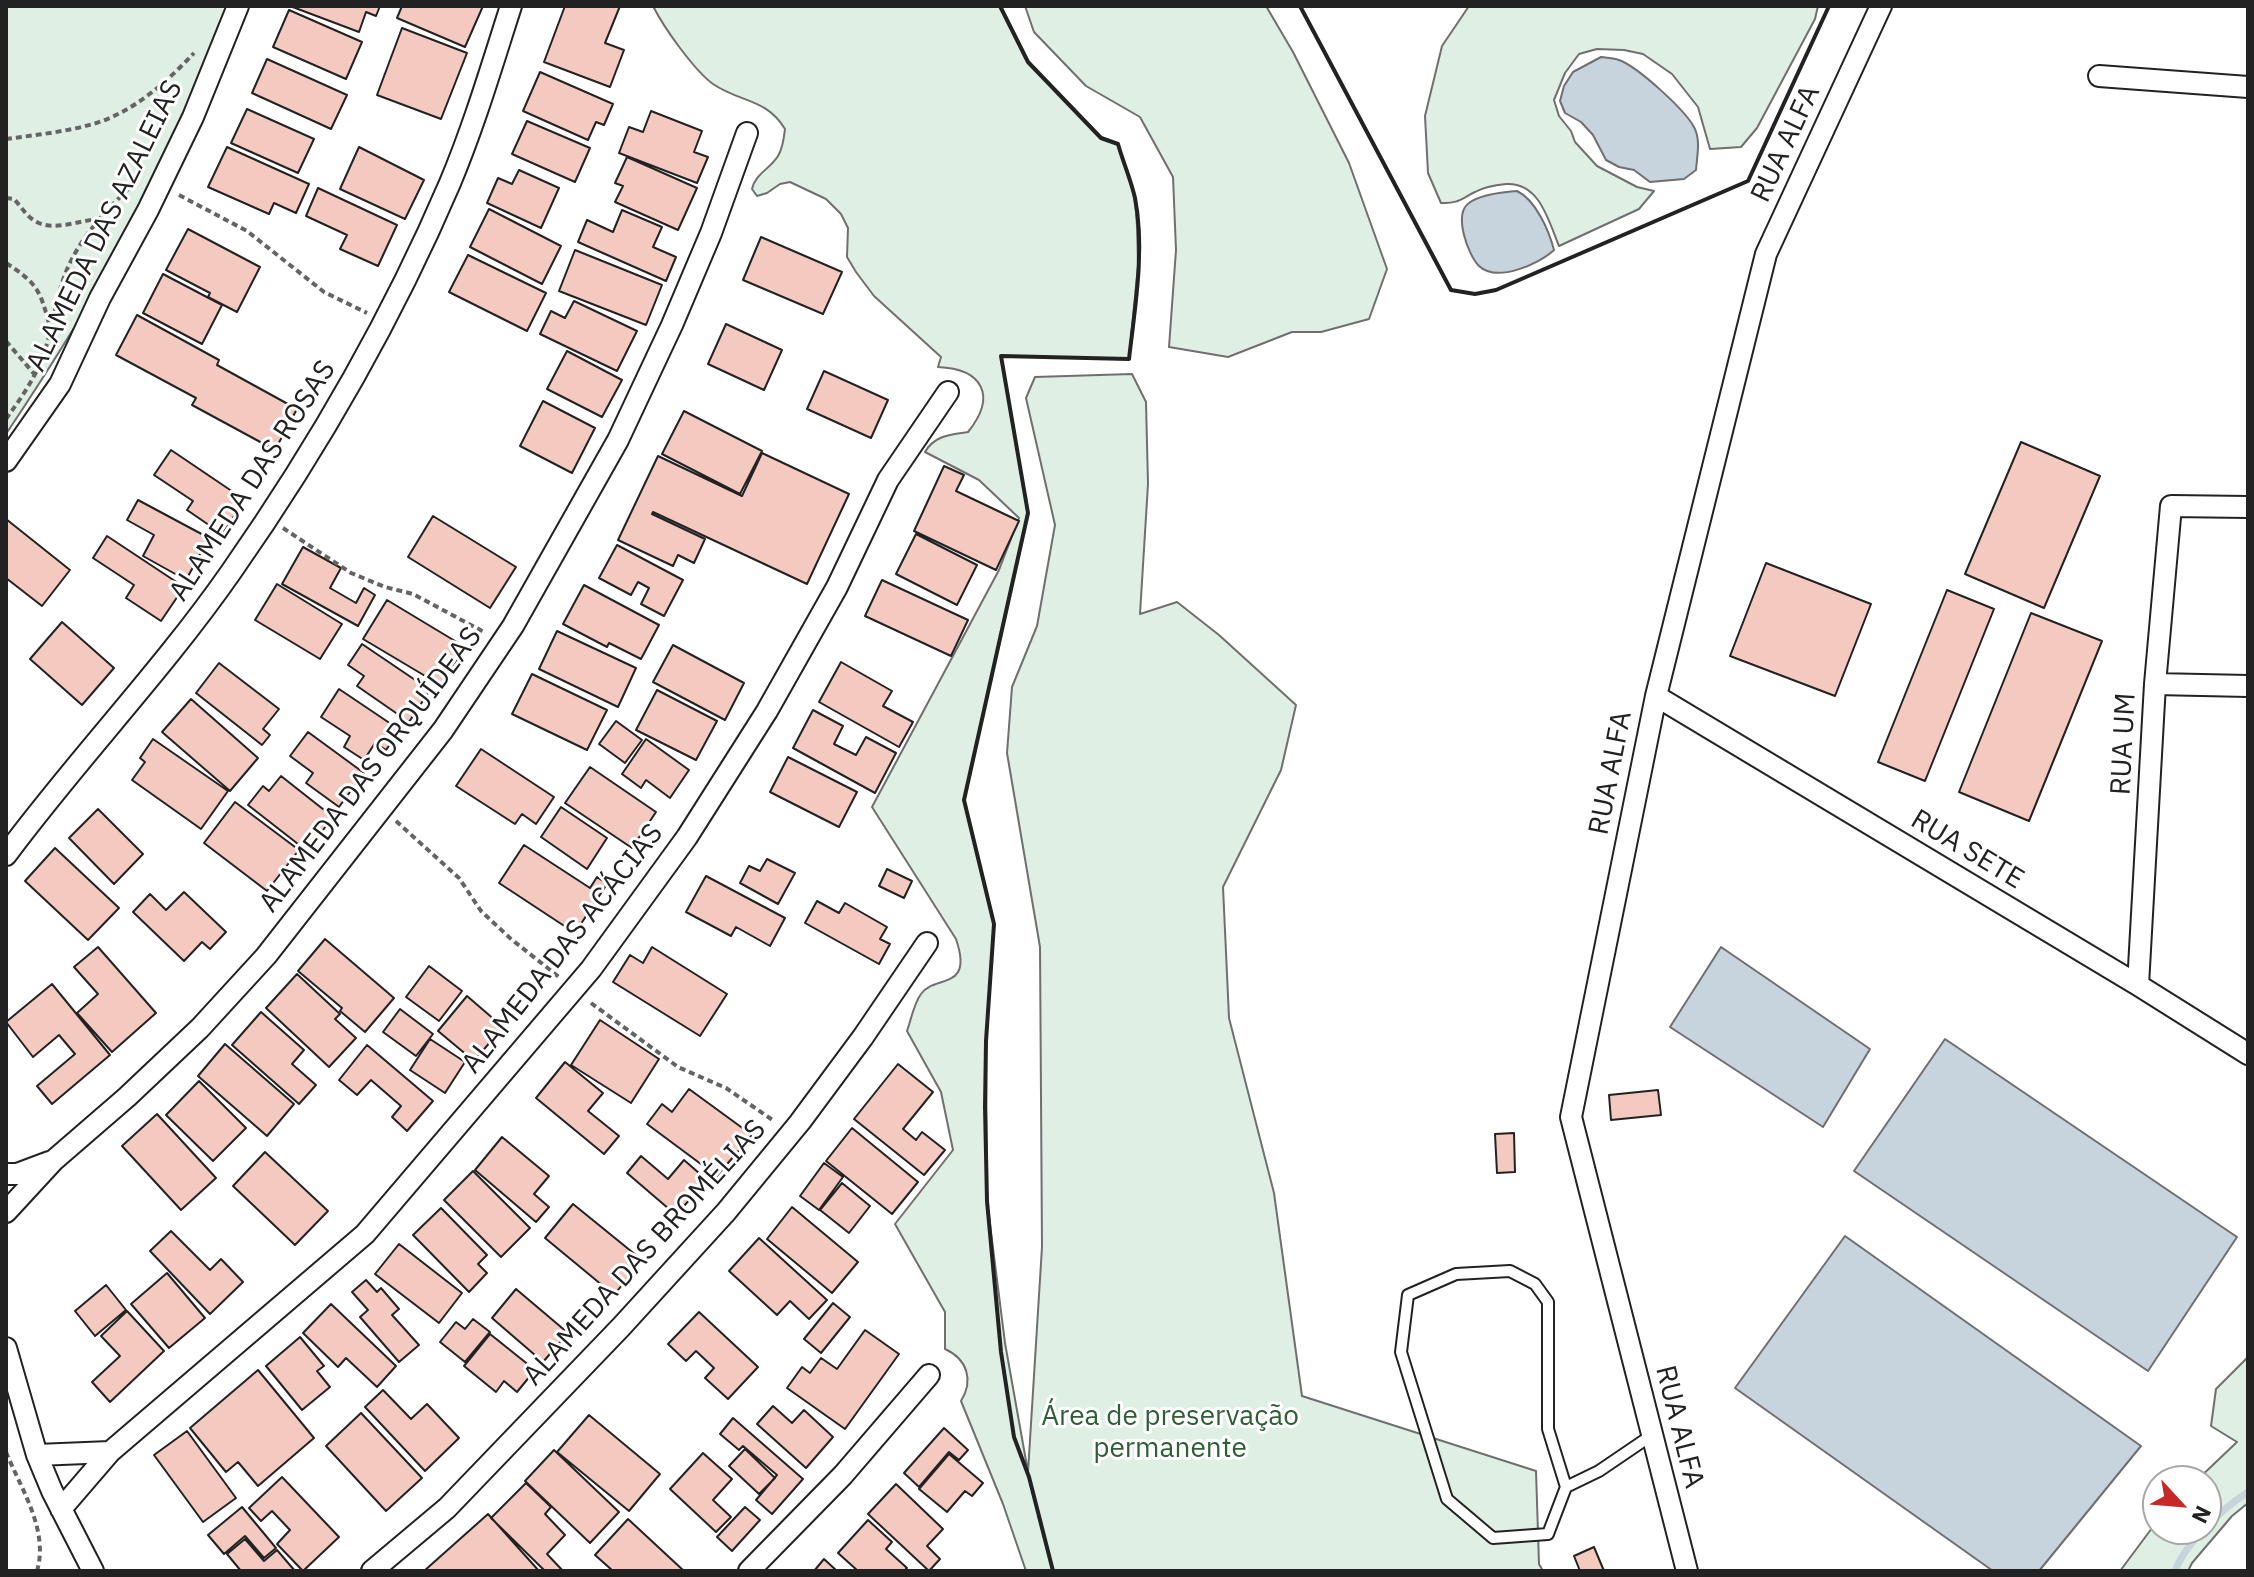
<!DOCTYPE html>
<html>
<head>
<meta charset="utf-8">
<style>
  body { margin:0 }
  #map { position:relative; width:2254px; height:1577px; overflow:hidden; background:#fff; font-family:"IBM Plex Sans",sans-serif }
  canvas { display:block }
  .frame { position:absolute; inset:0; border:8px solid #222; pointer-events:none }
  .north { position:absolute; left:2142px; top:1465px; width:80px; height:80px; box-sizing:border-box; background:#fff; border:2px solid #a7a7a7; border-radius:50%; rotate:116deg; font-size:22px; font-weight:700; line-height:32px; text-align:center; color:#222 }
  .north::after { content:''; display:block; margin:auto; width:28px; height:36px; background:#c62828; clip-path:polygon(50% 0,100% 100%,50% 72%,0 100%) }
</style>
</head>
<body>
<div id="map">
<canvas width="2254" height="1577"></canvas>
<div class="frame"></div>
<div class="north">N</div>
</div>
<script>
const c = document.querySelector('canvas').getContext('2d');
c.lineJoin = 'round';
function fillPath(path, color) { c.fillStyle = color; c.fill(path, 'evenodd'); }
function trace(path, color, width, dash) { c.strokeStyle = color; c.lineWidth = width; c.lineCap = dash ? 'butt' : 'round'; c.setLineDash(dash || []); c.stroke(path); }
function label(font, color, halo, rows, align = 'center') {
  c.font = font + ' "IBM Plex Sans",sans-serif'; c.lineWidth = 6; c.setLineDash([]); c.textBaseline = 'middle'; c.strokeStyle = halo; c.fillStyle = color; for (const [text, x, y, turn = 0] of rows) {
    c.save(); c.translate(x, y); c.rotate((+turn || 0) * Math.PI / 180); c.textAlign = isNaN(turn) ? turn : align; if (halo) c.strokeText(text, 0, 0); c.fillText(text, 0, 0); c.restore();
  }
}
const green = new Path2D(`
  M6,6h223c-51,153 -134,295 -223,428z
  M653,6h347l28,56 73,75 17,7 17,54 2,28 1,39 -9,94 -128,-3 27,157 -64,287 30,124 -8,117 1,160 18,142 23,129 14,-225 -2,-300 -33,-194 5,-66 25,-61 18,-101 -29,-127 9,-21 97,-3 14,28 2,82 -8,130 37,-12 42,33 77,70 -15,65 -58,117 6,131 45,175 28,203 234,75 3,93 4,7h-517l-23,-67 -42,-103c13,-21 6,-42 -16,-52v-37l-50,-88 58,-74 -12,-58 -34,-61c4,-11 7,-28 14,-37 13,-20 53,-2 35,-55l-84,-132 127,-237 20,-52 -40,-38 -54,-28c10,-17 25,-17 43,-20 29,-36 15,-63 -30,-65l3,-10 -67,-61 -18,-24 -9,-15 1,-29 -7,-14 -15,-15 -36,-17 -10,2 -13,9 -10,3 -5,-7c3,-15 18,-20 26,-33 5,-8 6,-18 7,-27 -19,-31 -44,-26 -72,-45 -19,-14 -49,-56 -60,-78z
  M1025,6h241l27,46 56,111 38,106 -18,50 -48,13h-29l-64,25 -59,-10 7,-97 -3,-73 -33,-60 -54,-31 -52,-54z
  M1469,6h349l-3,13 -58,109 -16,19 -31,2 -12,-42 -26,-33 -29,-20 -19,-4 -27,-1 -18,5 -14,19 -11,27 5,16 12,15 4,11 22,24 40,21 17,4 -15,18 -80,37c-11,-27 -20,-64 -53,-62 -10,1 -22,3 -31,8 -14,7 -18,12 -34,11l-13,-30 -3,-57 17,-70z
  M2248,1357v146l-16,13 -40,47 -4,8h-68l38,-51v9h48v-48h-10l41,-39 -26,-16 5,-37z`);
fillPath(green, '#e0efe3');
trace(green, '#6f6f6f', 2);
const water = new Path2D(`
  M1601,57c6,1 13,1 18,3 19,7 65,49 75,67 7,13 3,29 2,43l-12,9 -34,3 -16,-12 -15,-3 -13,-7 -13,-25 -12,-13 -16,-9 -5,-12 4,-15 9,-14z
  M1517,191c19,9 32,40 37,59 -15,14 -57,33 -75,16 -11,-11 -26,-52 -10,-63 12,-9 34,-11 48,-12z
  M1721,947l149,102 -47,78 -153,-100z
  M1945,1039l292,198 -89,134 -294,-200z
  M1845,1236l296,210 -102,125h-46l-258,-183z`);
fillPath(water, '#c7d3dd');
trace(water, '#6f6f6f', 2);
trace(new Path2D(`
  M2175,1571c11,-29 47,-62 73,-79`), '#c7d3dd', 7);
const building = new Path2D(`
  M290,6h90l-4,10 -10,-4 -7,20z
  M402,6h81l-18,41 -68,-29z
  M565,6h55l-15,37 19,7 -14,37 -66,-25z
  M289,10l73,32 -16,37 -73,-32z
  M402,28l65,25 -26,66 -64,-24z
  M267,59l80,36 -16,34 -79,-36z
  M540,72l73,32 -9,21 -8,-3 -8,18 -65,-29z
  M247,109l67,30 -16,34 -67,-30z
  M651,111l51,20 -8,21 14,5 -11,26 -78,-30 10,-26 14,5z
  M527,121l63,27 -15,34 -63,-28z
  M227,147l82,37 -13,29 -22,-10 -5,11 -61,-27z
  M359,147l65,33 -19,39 -65,-30z
  M627,157l70,31 -19,42 -63,-28 8,-16 -8,-3z
  M519,170l40,18 -18,40 -54,-25 11,-25 14,6z
  M318,188l79,37 -19,41 -38,-17 7,-14 -41,-19z
  M489,209l72,37 -19,38 -72,-37z
  M622,210l40,17 -9,20 23,10 -10,24 -88,-39 9,-22 26,12z
  M188,229l72,38 -23,45 -29,-15 2,-4 -44,-23z
  M761,237l81,35 -19,42 -80,-34z
  M575,250l87,35 -16,40 -87,-34z
  M468,255l78,38 -19,38 -78,-39z
  M163,274l59,31 -20,39 -59,-31z
  M574,301l63,30 -20,40 -77,-37 11,-23 14,7z
  M137,315l82,45 -2,5 80,44 -22,41 -83,-45 4,-7 -80,-43z
  M726,324l56,26 -18,40 -56,-26z
  M567,351l55,29 -20,37 -55,-28z
  M824,371l64,29 -17,38 -64,-29z
  M543,401l52,27 -23,45 -52,-27z
  M684,411l78,40 -22,43 -78,-40z
  M2021,442l79,34 -56,132 -79,-34z
  M171,450l74,50 -23,34 -35,-24 6,-9 -39,-26z
  M762,453l87,41 -42,90 -154,-72 -1,2 53,25 -11,24 -16,-8 -5,11 -55,-26 40,-84 84,40z
  M944,466l20,9 -8,16 63,30 -23,49 -82,-39z
  M138,500l71,38 -23,42 -43,-24 11,-21 -27,-15z
  M433,516l83,51 -26,41 -82,-51z
  M6,519l64,51 -28,36 -36,-28z
  M916,534l61,31 -20,40 -61,-31z
  M107,536l77,51 -23,34 -35,-23 8,-13 -41,-27z
  M617,545l66,35 -19,36 -23,-12 8,-16 -11,-6 -7,13 -32,-17z
  M303,547l38,21 -11,20 26,15 8,-15 11,7 -17,31 -76,-42z
  M1766,563l105,41 -36,92 -105,-40z
  M882,580l86,40 -17,36 -86,-40z
  M277,584l65,40 -22,35 -65,-39z
  M584,585l75,40 -18,34 -32,-16 -2,4 -44,-23z
  M1947,590l47,19 -69,172 -47,-19z
  M387,600l78,47 -23,39 -79,-47z
  M2031,613l71,28 -73,180 -70,-29z
  M62,622l52,46 -32,37 -52,-46z
  M557,631l79,37 -18,39 -79,-38z
  M362,644l68,46 -21,32 -52,-36 7,-10 -16,-11z
  M673,645l71,38 -19,37 -72,-38z
  M841,662l51,29 -9,15 30,16 -14,25 -80,-45z
  M219,663l60,46 -16,20 7,6 -8,10 -66,-52z
  M532,674l75,36 -20,40 -75,-36z
  M339,689l61,41 -14,20 -11,-7 -11,17 -20,-13 6,-11 -29,-19z
  M657,690l60,31 -21,39 -60,-30z
  M191,699l67,59 -28,33 -68,-59z
  M813,710l30,16 -9,18 22,11 10,-18 30,16 -21,40 -82,-45z
  M616,721l26,19 -17,23 -26,-19z
  M308,732l56,41 -25,34 -33,-24 7,-10 -23,-17z
  M153,739l75,52 -27,38 -69,-49 13,-18 -5,-4z
  M646,739l43,31 -19,28 -24,-18 -5,8 -19,-14z
  M481,749l73,48 -18,27 -14,-10 -7,10 -59,-38z
  M788,757l69,35 -18,35 -69,-35z
  M590,767l66,45 -24,36 -67,-45z
  M281,776l52,41 -26,34 -59,-46 15,-19 6,5z
  M235,802l64,48 -32,41 -63,-48z
  M561,807l46,31 -20,31 -46,-32z
  M98,809l45,45 -29,30 -45,-46z
  M524,845l66,43 7,-11 10,7 -32,49 -76,-50z
  M55,848l64,60 -31,32 -63,-59z
  M767,859l28,14 -17,31 -38,-21 9,-17 11,5z
  M887,869l25,12 -8,17 -25,-12z
  M706,876l79,42 -15,28 -34,-19 -5,9 -45,-24z
  M184,892l42,40 -16,17 -8,-7 -18,19 -51,-49 17,-18 16,16z
  M817,901l22,12 6,-10 42,24 -7,12 10,5 -11,20 -74,-41z
  M325,939l69,59 -29,34 -25,-21 2,-3 -44,-37z
  M98,947l58,66 -44,39 -35,-39 21,-19 -24,-27z
  M652,947l75,47 -27,42 -87,-54 17,-27 13,8z
  M429,966l33,25 -23,30 -33,-24z
  M297,974l43,40 -5,5 21,19 -27,29 -63,-59z
  M52,984l58,71 -58,49 -15,-18 38,-32 -16,-19 -26,22 -27,-35z
  M467,996l36,31 -29,34 -36,-30z
  M400,1009l33,25 -17,22 -33,-24z
  M261,1012l43,38 -12,14 24,21 -17,19 -67,-59z
  M600,1020l59,39 -28,44 -60,-38z
  M430,1039l35,23 -20,31 -35,-23z
  M225,1044l69,60 -27,32 -69,-60z
  M367,1045l66,56 -26,30 -15,-14 9,-11 -30,-26 -14,15 -18,-15z
  M565,1062l38,31 -15,18 31,25 -15,18 -68,-56z
  M898,1064l35,28 -30,37 13,11 6,-8 23,18 -21,25 -70,-56z
  M199,1081l47,47 -33,33 -47,-46z
  M689,1089l63,46 -35,41 -70,-52 15,-20 10,8z
  M1658,1090l3,25 -50,5 -2,-25z
  M157,1114l59,64 -35,32 -59,-64z
  M852,1128l66,54 -26,32 -66,-53z
  M1514,1133l1,39 -18,1 -2,-39z
  M502,1137l47,39 -15,18 15,13 -13,15 -61,-52z
  M265,1152l63,59 -33,34 -62,-59z
  M641,1156l27,23 16,-19 23,20 -31,35 -49,-42z
  M824,1163l19,14 -24,33 -19,-14z
  M473,1171l57,57 -29,29 -57,-57z
  M842,1183l28,23 -21,27 -29,-23z
  M573,1204l69,56 -28,35 -69,-57z
  M792,1207l66,55 -26,31 -65,-54z
  M441,1208l46,47 -9,9 9,9 -18,19 -56,-57z
  M171,1231l39,39 11,-11 22,23 -33,32 -60,-63z
  M759,1238l68,62 -18,19 -19,-18 -13,14 -48,-44z
  M399,1244l63,49 -23,30 -64,-49z
  M167,1273l38,45 -36,30 -38,-44z
  M366,1280l11,12 4,-4 18,21 -7,6 27,30 -20,17 -39,-45 8,-7 -16,-18z
  M106,1285l20,25 -31,26 -20,-25z
  M516,1289l52,44 -25,29 -51,-44z
  M833,1303l17,14 -29,36 -17,-14z
  M331,1304l65,62 -19,21 -31,-29 -8,9 -35,-34z
  M127,1311l37,40 -54,51 -18,-20 28,-26 -19,-20z
  M699,1312l59,55 -30,32 -23,-21 9,-10 -18,-17 -10,10 -18,-17z
  M473,1319l17,13 -25,30 -25,-20 16,-20 9,7z
  M865,1330l34,24 -54,75 -58,-41 15,-21 8,6 11,-15 16,11z
  M490,1334l45,36 -18,22 -13,-11 -8,11 -32,-26z
  M300,1337l24,29 -7,5 13,16 -28,23 -36,-44z
  M258,1370l56,68 -56,48 -20,-24 -12,10 -36,-44z
  M383,1390l28,29 16,-15 32,34 -34,33 -60,-64z
  M773,1406l19,17 12,-13 29,27 -27,31 -49,-44z
  M361,1413l61,65 -36,33 -60,-65z
  M589,1415l71,59 -31,37 -72,-59z
  M733,1418l70,61 -31,35 -16,-14 21,-25 -34,-29 -4,4 -19,-16z
  M944,1428l24,22 -9,10 -10,-8 -30,35 -15,-14z
  M187,1431l49,67 -33,24 -49,-67z
  M745,1449l30,29 -16,16 -30,-28z
  M554,1450l65,62 -29,31 -65,-62z
  M703,1453l29,26 -19,21 18,17 -15,15 -46,-43z
  M949,1454l34,29 -11,13 -7,-5 -18,21 -28,-23z
  M282,1477l57,60 -36,34 -26,-27 13,-14 -18,-19 -11,10 -12,-13z
  M526,1483l25,24 -6,7 20,21 -18,19 16,17h-18l-54,-53z
  M896,1484l47,45 -16,17 13,13 -11,12 -61,-57z
  M242,1507l34,41 -12,10 -19,-22 -21,18 -16,-19z
  M745,1507l15,13 -28,31 -15,-14z
  M488,1514l51,57h-115z
  M628,1519l56,52h-71l-18,-16z
  M868,1520l24,22 -6,7 21,19 -3,3h-46l-20,-18z
  M245,1539l19,22 13,-11 18,21h-54l-14,-17z
  M1594,1547l10,24h-24l-6,-15z
  M824,1559l13,12h-23z`);
fillPath(building, '#f3c9c0');
trace(building, '#222', 2);
const lane = new Path2D(`
  M1566,1487l-18,47 -55,4 -46,-39 -46,-147 7,-57 48,-21 54,-3 25,13 13,18v127l18,58 33,-16 53,-36`);
const street = new Path2D(`
  M2099,76l149,11
  M6,461l54,-77 40,-86 48,-88 45,-93 45,-111
  M2155,684l93,2
  M1656,696l482,289 110,69
  M6,855c72,-97 156,-184 225,-283 86,-123 160,-251 219,-389 24,-57 42,-118 61,-177
  M2138,985l17,-301 16,-178 77,1
  M6,1174h11l32,-12
  M6,1212l47,-51 74,-64 73,-69 66,-72 177,-226 70,-104 105,-186 54,-115 39,-92 36,-100
  M6,1348l31,107 15,36 41,80
  M37,1455l73,-3
  M61,1509l49,-57 255,-218 226,-265 96,-132 80,-126 70,-124 51,-107 60,-88
  M372,1571l75,-63 174,-181 105,-115 74,-90 63,-85 64,-94
  M749,1571l94,-96 86,-100
  M1687,1571l-116,-454 85,-421 110,-442 115,-248`);
trace(lane, '#222', 14);
trace(street, '#222', 24);
trace(new Path2D(`
  M6,139c29,-4 59,-7 87,-15 39,-11 74,-42 101,-71
  M179,195l68,36 77,61 43,21
  M6,198l8,1c6,6 11,15 18,20 17,14 46,2 65,0
  M6,263c32,21 34,27 44,64
  M6,341l29,34
  M6,419c15,-21 31,-43 39,-69 9,-27 11,-56 23,-83 16,-35 41,-59 68,-86
  M283,528l68,45 34,14 28,7 71,38
  M396,821l63,57 22,33 30,28 48,38
  M591,1003l87,64 48,21 48,33
  M6,1452c15,37 43,78 31,119`), '#646464', 4, [6, 4]);
trace(lane, '#fff', 10);
trace(street, '#fff', 20);
trace(new Path2D(`
  M1000,6l28,56 73,76 17,6c5,18 13,36 17,54 10,52 0,109 -6,161l-128,-3 27,157 -64,287 30,124 -8,117 -1,66 2,94 14,151 13,85 15,40 24,94
  M1300,6l151,284 24,4 21,-4 252,-109 81,-175`), '#222', 4);
label('28px', '#222', '#fff', [
  ["RUA ALFA",1786,144,-65],
  ["ALAMEDA DAS AZALEIAS",105,226,-64],
  ["ALAMEDA DAS ROSAS",253,481,-57],
  ["RUA UM",2124,744,-87],
  ["ALAMEDA DAS ORQUÍDEAS",371,770,-53],
  ["RUA ALFA",1611,773,-79],
  ["RUA SETE",1967,850,31],
  ["ALAMEDA DAS ACÁCIAS",563,949,-52],
  ["ALAMEDA DAS BROMÉLIAS",645,1253,-48],
  ["RUA ALFA",1679,1427,76]
]);
label('28px', '#2f5e38', '#fff', [
  ["Área de preservação",1170,1417],
  ["permanente",1170,1449]
]);
</script>
</body>
</html>
